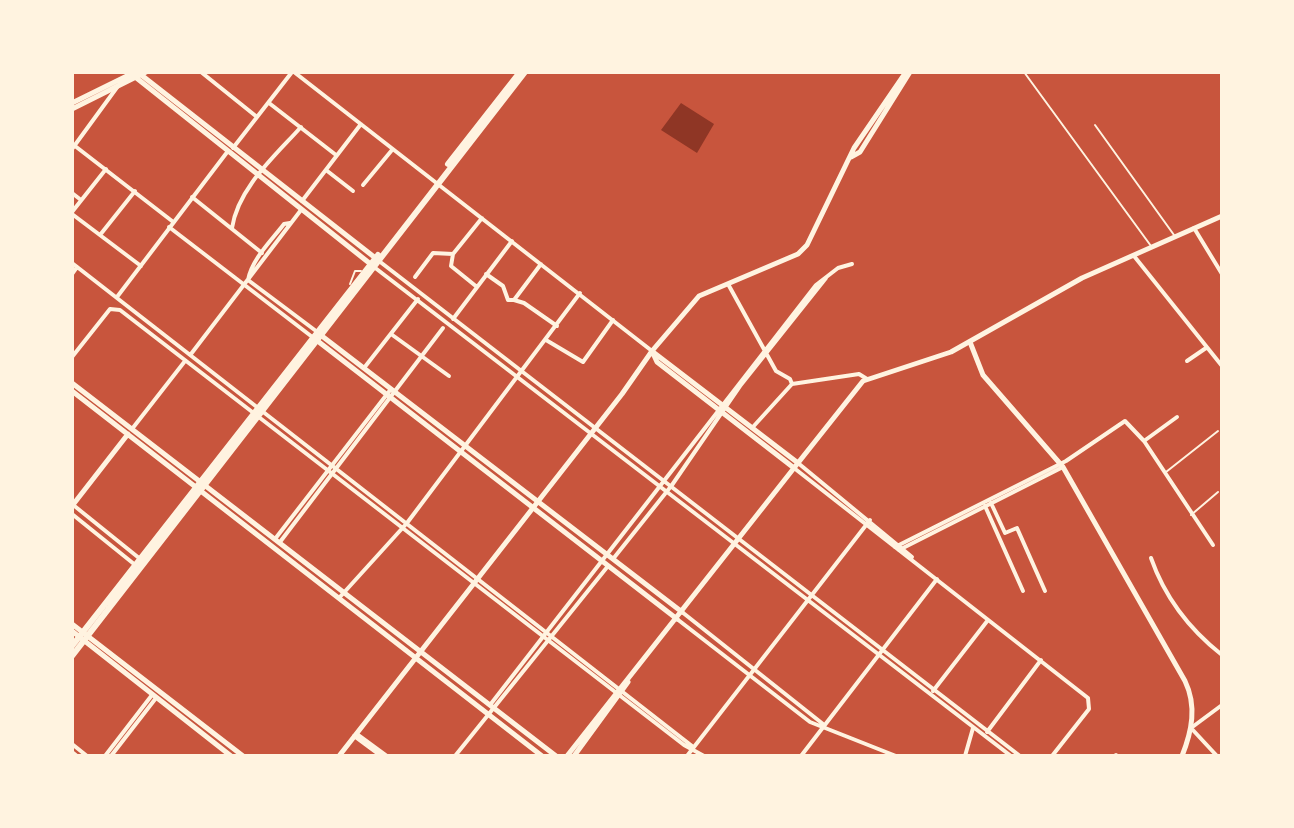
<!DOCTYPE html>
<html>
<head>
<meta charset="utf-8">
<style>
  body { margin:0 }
  #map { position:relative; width:1294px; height:828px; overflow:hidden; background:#c8553d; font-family:"Work Sans",sans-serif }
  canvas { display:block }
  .frame { position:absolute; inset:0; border:74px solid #fff3e0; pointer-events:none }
</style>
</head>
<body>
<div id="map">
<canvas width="1294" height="828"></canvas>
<div class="frame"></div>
</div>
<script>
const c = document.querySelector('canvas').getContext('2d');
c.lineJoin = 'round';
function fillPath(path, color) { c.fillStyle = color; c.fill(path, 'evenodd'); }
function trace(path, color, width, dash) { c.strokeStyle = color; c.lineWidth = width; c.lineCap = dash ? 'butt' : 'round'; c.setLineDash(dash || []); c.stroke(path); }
fillPath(new Path2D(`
  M681,103l33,21 -17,29 -36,-23z`), '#8f3625');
trace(new Path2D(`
  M1024,72l127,174
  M1095,125l79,110
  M350,284l5,-13h6
  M1166,472l52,-41
  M1191,515l27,-23`), '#fff3e0', 2);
trace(new Path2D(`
  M201,72l56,45
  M294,72l358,279
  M269,103l67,52
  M75,146l97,75
  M233,148l59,-76
  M72,149l46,-63
  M326,170l27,21
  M363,185l29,-35
  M72,193l9,7
  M192,197l70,56
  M302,201l59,-77
  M72,212l34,-43
  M72,214l69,52
  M290,223l-6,1c-13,17 -32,35 -36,56l68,51
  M169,227l142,109
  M232,228c6,-40 43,-72 69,-101
  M1194,228l28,46
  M100,235l35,-44
  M453,254l29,-36
  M1134,256l88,110
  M379,261l641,495
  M72,263l620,483
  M541,264l-27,36 10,3 33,23
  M374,267l637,489
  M72,274l5,-7
  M486,274l17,12 5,14h6
  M415,277l18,-24 20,1 -2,12 26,21
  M728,284l48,87 14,8 2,5
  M117,297l111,-146
  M453,319l59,-78
  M391,334l58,42
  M546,340l37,22 30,-42
  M191,354l110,-144
  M72,357l38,-48 10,1 564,435 20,11
  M1187,361l19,-13
  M364,368l54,-69
  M752,428l40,-44 67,-10 8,5
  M132,429l53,-68
  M1144,441l33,-24
  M798,463l114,94
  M794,468l294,230 1,11 -37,47
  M991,503l14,30 12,-5 28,63
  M72,504l67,54
  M985,506l38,85
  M72,514l62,50
  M275,539l116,-150
  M280,542l163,-214
  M895,547l171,-86 59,-40 19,20 69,104
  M899,550l164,-83
  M1151,558c14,40 38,71 71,97
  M613,559l59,-74 68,-99 86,-108
  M339,598l68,-75 173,-230
  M682,612l141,112
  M677,619l133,103 86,34
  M933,691l55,-71
  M490,705l326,-420 22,-17 14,-4
  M987,732l54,-72
  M357,734l30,22
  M354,736l27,20
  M72,744l15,12
  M72,752l5,4
  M105,756l47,-61
  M111,756l45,-58
  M455,756l153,-190
  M687,756l183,-236
  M801,756l136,-177
  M965,756l8,-28
  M1115,756l1,-1
  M1217,756l-26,-28 31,-23`), '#fff3e0', 4);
trace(new Path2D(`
  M140,74l238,186
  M134,76l239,190
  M851,157l9,-5 50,-80
  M318,333l364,279
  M315,339l362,280
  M970,342l13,33 80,92 122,214c12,25 7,50 -3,75
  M652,351l47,-55 99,-42 9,-9 47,-97 52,-76
  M72,383l484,373
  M72,391l470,365
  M72,506l56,-72
  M567,756l227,-288
  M574,756l54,-74`), '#fff3e0', 5);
trace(new Path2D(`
  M72,103l63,-31
  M72,109l74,-37
  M652,351l5,11 137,106 69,-87 88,-29 131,-74 140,-62
  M653,352l145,111
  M72,624l171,132
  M72,631l159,125
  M339,756l283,-362 30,-43`), '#fff3e0', 5);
trace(new Path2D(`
  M448,164l72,-92
  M72,646l306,-391
  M72,656l453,-584`), '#fff3e0', 6);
</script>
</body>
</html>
